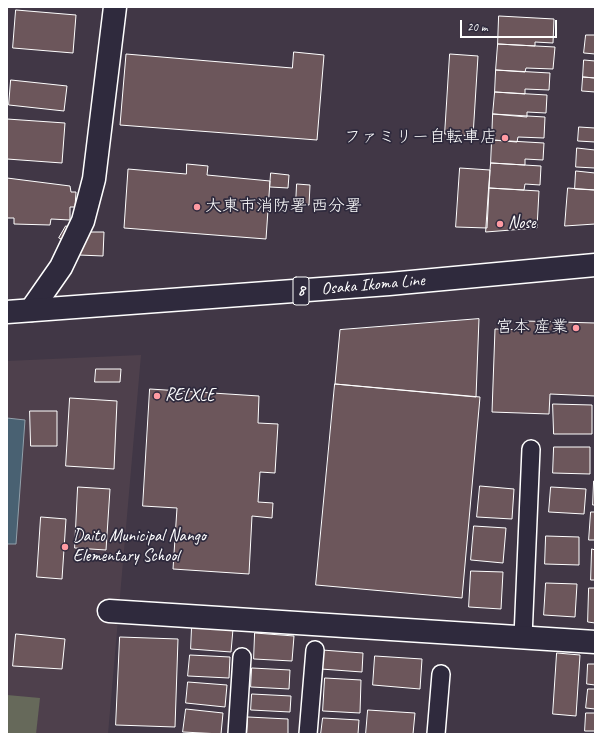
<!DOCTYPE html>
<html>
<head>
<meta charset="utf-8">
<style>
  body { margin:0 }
  #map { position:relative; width:602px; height:741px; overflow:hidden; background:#413746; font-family:Caveat,sans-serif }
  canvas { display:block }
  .frame { position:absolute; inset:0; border:8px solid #fff; pointer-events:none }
  .scale { position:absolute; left:460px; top:20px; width:97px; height:18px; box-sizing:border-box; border:2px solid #fff; border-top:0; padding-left:5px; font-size:12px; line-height:14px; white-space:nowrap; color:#fff; -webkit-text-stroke:3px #2f2a3d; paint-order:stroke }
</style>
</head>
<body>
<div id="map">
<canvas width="602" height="741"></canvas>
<div class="frame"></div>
<div class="scale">20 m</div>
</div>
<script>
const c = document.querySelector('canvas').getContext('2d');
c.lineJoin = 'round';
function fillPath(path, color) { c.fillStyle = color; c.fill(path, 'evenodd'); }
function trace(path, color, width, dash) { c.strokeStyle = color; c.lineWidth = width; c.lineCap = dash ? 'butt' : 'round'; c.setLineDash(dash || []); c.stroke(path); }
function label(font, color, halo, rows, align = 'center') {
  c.font = font + ' Caveat,"Klee One",sans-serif'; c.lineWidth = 3.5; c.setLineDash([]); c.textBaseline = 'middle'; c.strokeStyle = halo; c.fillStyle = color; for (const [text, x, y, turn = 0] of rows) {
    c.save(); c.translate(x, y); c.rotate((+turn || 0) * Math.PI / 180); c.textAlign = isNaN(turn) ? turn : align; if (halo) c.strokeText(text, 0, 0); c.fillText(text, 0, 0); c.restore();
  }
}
fillPath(new Path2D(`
  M141,355l-33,379h-101v-373z`), '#4e404c');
fillPath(new Path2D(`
  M7,695l33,3 -4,36h-29z`), '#66695a');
const water = new Path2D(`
  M7,418l18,2 -9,124h-9z`);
fillPath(water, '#496172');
trace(water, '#92a0aa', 1);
const building = new Path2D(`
  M16,10l60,5 -3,38 -60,-5z
  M499,16l55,3 -1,24 -18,-1v4l-37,-2z
  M586,35h9v19l-11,-1z
  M498,44l57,3 -2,22 -27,-1 -1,4 -29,-2z
  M294,52l30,3 -7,85 -197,-15 6,-71 166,14z
  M450,54l28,2 -5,80 -28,-2z
  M584,60l11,1v17l-12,-1z
  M496,70l54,3 -1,17 -24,-1v5l-30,-2z
  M583,77l12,1v14l-13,-1z
  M11,80l56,6 -3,25 -55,-6z
  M495,92l52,3 -1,18 -19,-1v5l-34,-3z
  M493,114l52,3 -1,21 -26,-1 -1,5 -25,-2z
  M7,119l58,4 -3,40 -55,-4z
  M579,127l16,1v14l-17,-1z
  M492,140l52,3 -1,17 -18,-1v6l-34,-2z
  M577,148l18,2v18l-19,-1z
  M491,163l50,3 -1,19 -15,-1 -1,6 -35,-2z
  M187,164l21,2 -1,9 63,6 -4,58 -142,-11 4,-59 58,5z
  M460,168l30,2 -3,58 -31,-1z
  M576,171l19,2v17l-20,-1z
  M271,173l18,2 -1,13 -18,-1z
  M7,178l63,8 1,6h5l-1,15h-5v13l-19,-1 -1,6 -36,-1v-6h-7z
  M297,184l13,1 -1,20 -13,-1z
  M489,188l50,3 -2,37 -51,4z
  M568,188l27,2v34l-30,2z
  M66,226l6,2 -5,14 -8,-4z
  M86,232h18l-1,24 -24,-1 1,-10z
  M479,319l-3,78 -141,-13 5,-54z
  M525,321l70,2v73l-45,-2 -1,20 -57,-2 3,-83 30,1z
  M96,369h25l-1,13h-25z
  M335,384l145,13 -18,201 -146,-13z
  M150,389l109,7 -1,27 20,1 -3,49 -15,-1 -2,30 15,1 -1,15 -20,-2 -3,58 -76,-5 4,-61 -34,-2z
  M70,398l47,3 -3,68 -48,-3z
  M553,404l39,1v29h-38z
  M30,411h27v35h-26z
  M554,447h36v27l-37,-1z
  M594,481h1v24h-2z
  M480,486l34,3 -2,30 -35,-2z
  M78,487l32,2 -4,61 -31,-2z
  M551,487l35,2 -2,25 -35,-2z
  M591,512h4v28h-6z
  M41,517l25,2 -4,60 -25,-2z
  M474,526l32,2 -3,35 -32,-3z
  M546,536l33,1v28l-34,-1z
  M592,549l3,1v30h-4z
  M471,571l32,1 -2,37 -32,-2z
  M546,583l31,1 -2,33 -31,-2z
  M589,588h6v35l-7,-1z
  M192,626l41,3 -2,23 -40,-3z
  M255,633l39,3 -2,25 -38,-2z
  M16,634l49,5 -3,30 -49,-3z
  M120,637l58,2 -3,88 -59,-2z
  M322,650l41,3 -1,19 -41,-3z
  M557,653l23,2 -4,61 -23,-2z
  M190,655l40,2 -1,21 -41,-2z
  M375,656l47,3 -2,30 -47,-4z
  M588,664h7v21l-8,-1z
  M252,668l38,2 -1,19 -38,-2z
  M325,678l36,2 -1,33 -37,-2z
  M188,682l39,3 -2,22 -39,-4z
  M588,689h7v20l-9,-1z
  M252,694l39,2 -1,16 -39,-2z
  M186,709l37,4 -2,21 -38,-2z
  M368,710l47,3 -2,21h-47z
  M586,713h9v18h-10z
  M248,717l40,2v15h-41z
  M323,718l36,2 -1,14h-37z`);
fillPath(building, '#6c565b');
trace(building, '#fff', 1);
const lane = new Path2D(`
  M523,637l8,-188
  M237,734l5,-77
  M308,734l7,-84
  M436,734l5,-60`);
const street = new Path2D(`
  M31,310l30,-43 22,-46 11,-42 21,-172
  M109,611l486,31`);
const primary = new Path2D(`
  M7,312l382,-28 206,-19`);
trace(lane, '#fff', 20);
trace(street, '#fff', 25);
trace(primary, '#fff', 25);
trace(lane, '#2f2a3d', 17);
trace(street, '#2f2a3d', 22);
trace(primary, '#2f2a3d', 22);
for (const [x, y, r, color] of [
  [505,138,4,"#ff9aa2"],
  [197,207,4,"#ff9aa2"],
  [500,224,4,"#ff9aa2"],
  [576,328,4,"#ff9aa2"],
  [157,396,4,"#ff9aa2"],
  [65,547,4,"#ff9aa2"]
]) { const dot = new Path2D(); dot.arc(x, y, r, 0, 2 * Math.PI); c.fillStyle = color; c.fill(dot); trace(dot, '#2f2a3d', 1.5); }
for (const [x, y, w] of [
  [301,291,16]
]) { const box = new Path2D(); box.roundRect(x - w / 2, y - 14, w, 28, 3); c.fillStyle = '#2f2a3d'; c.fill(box); trace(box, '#fff', 1); }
label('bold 16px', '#fff', null, [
  ["8",301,291]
]);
label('17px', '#fff', '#2f2a3d', [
  ["ファミリー自転車店",497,138,"right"],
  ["大東市消防署 西分署",205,207],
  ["Nose",508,224],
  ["宮本 産業",568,328,"right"],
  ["RELXLE",165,396],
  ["Daito Municipal Nango",73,537],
  ["Elementary School",73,557]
], 'left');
label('17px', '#fff', '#2f2a3d', [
  ["Osaka Ikoma Line",373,285,-5]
]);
</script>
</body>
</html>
